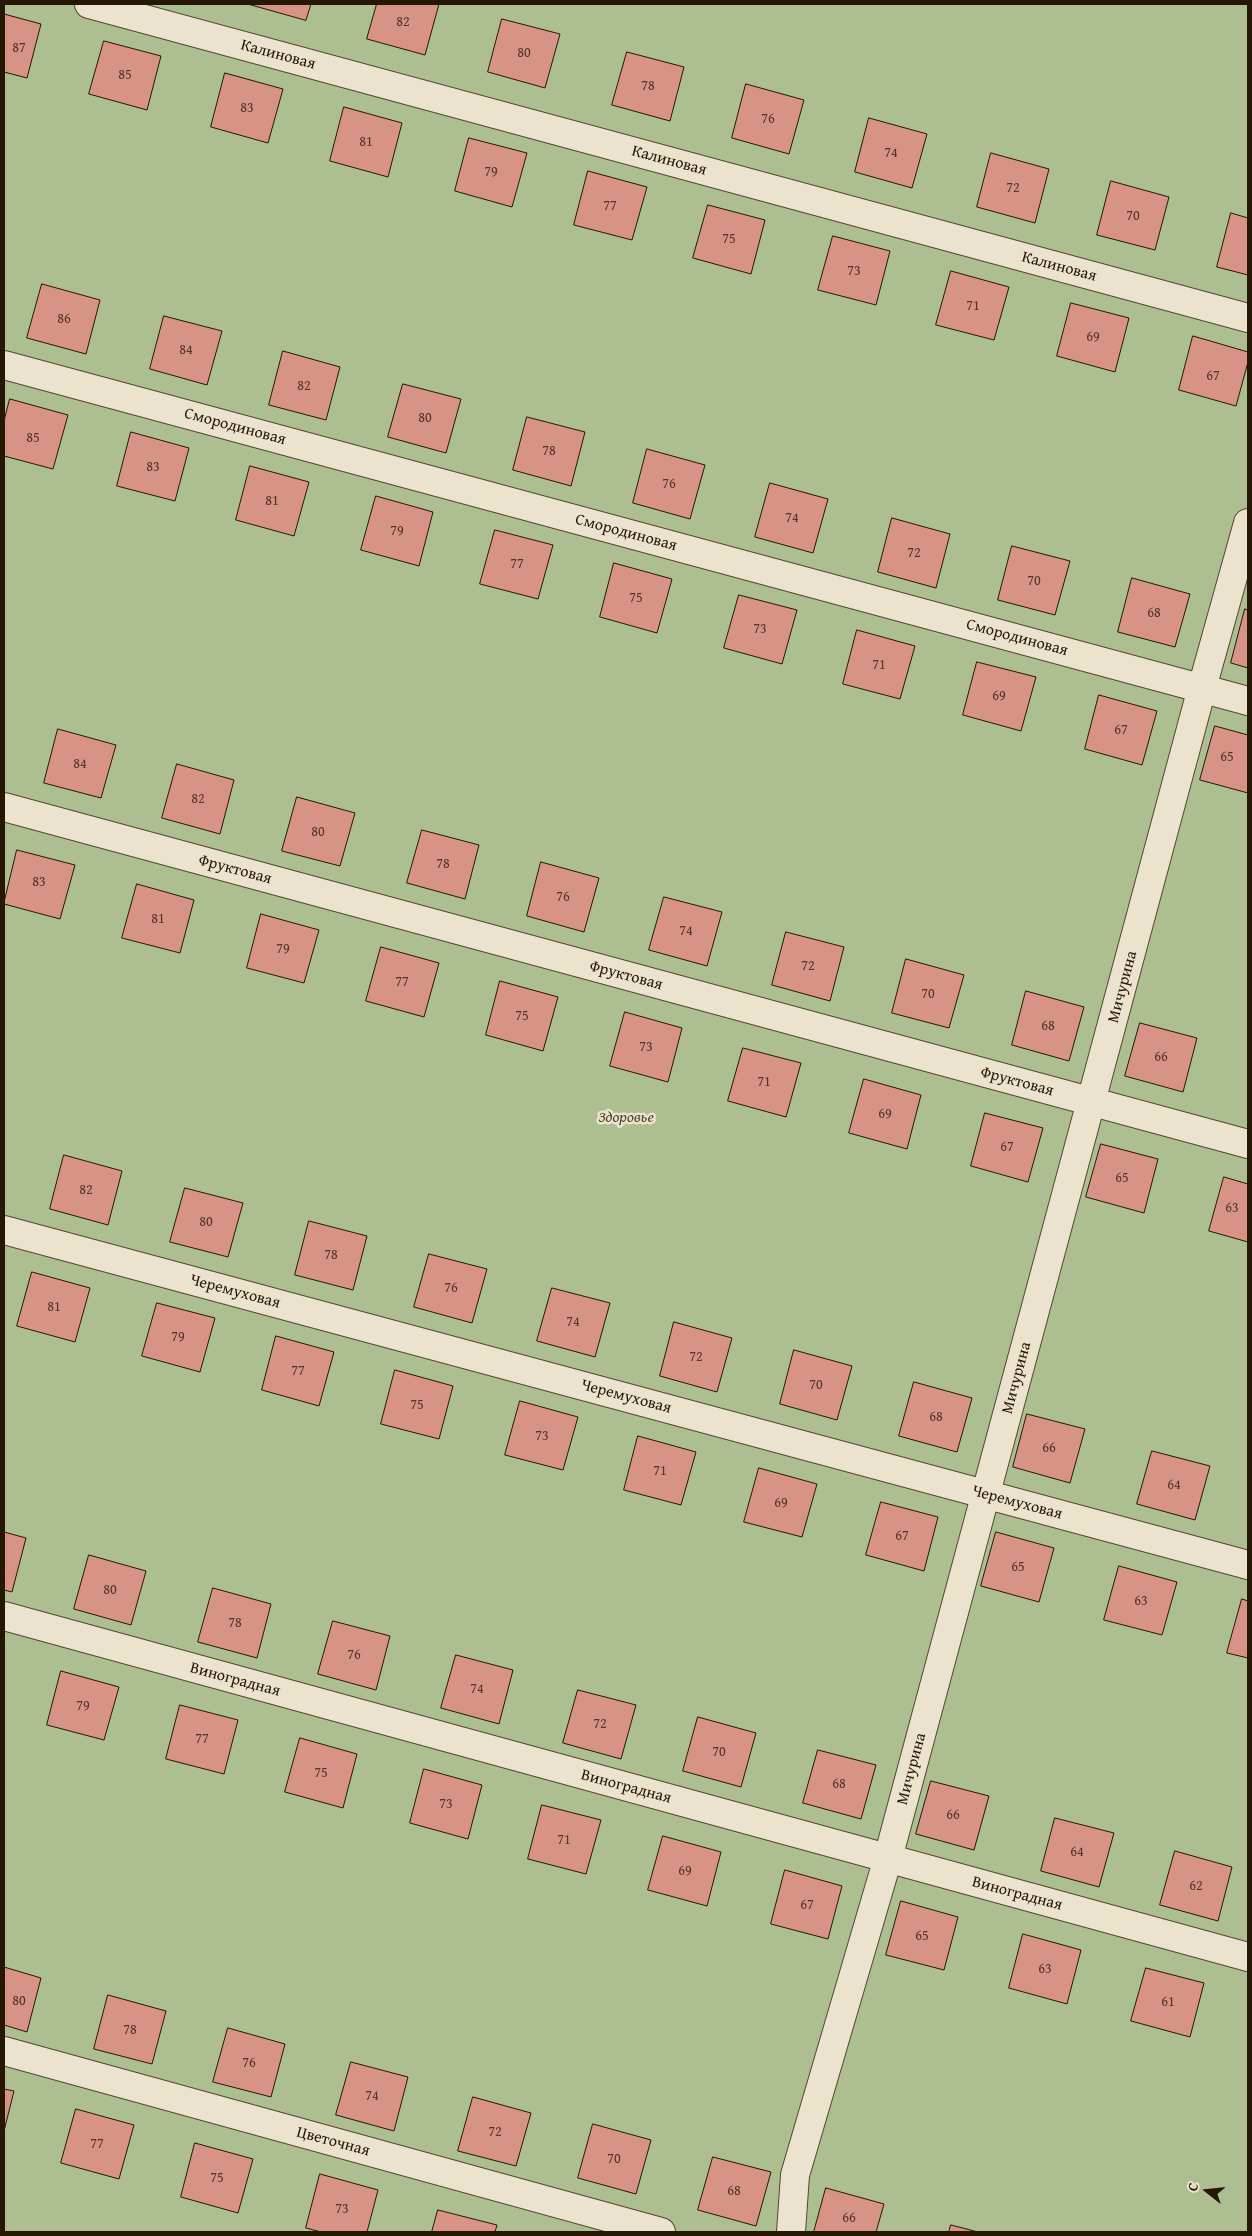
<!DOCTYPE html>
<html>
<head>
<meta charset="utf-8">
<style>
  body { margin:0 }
  #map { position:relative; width:1252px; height:2236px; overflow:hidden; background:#e0d4b4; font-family:"Gentium Book Plus",serif }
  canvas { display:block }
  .frame { position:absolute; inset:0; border:5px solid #261704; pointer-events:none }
  .north { position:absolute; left:1182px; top:2166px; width:50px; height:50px; -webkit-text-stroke:4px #ebe3ce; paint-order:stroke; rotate:286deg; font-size:14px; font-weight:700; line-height:20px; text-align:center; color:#261704 }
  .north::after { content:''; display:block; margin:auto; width:18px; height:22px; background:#261704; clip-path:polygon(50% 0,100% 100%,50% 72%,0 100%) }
</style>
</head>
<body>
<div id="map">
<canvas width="1252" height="2236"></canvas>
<div class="frame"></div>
<div class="north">С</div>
</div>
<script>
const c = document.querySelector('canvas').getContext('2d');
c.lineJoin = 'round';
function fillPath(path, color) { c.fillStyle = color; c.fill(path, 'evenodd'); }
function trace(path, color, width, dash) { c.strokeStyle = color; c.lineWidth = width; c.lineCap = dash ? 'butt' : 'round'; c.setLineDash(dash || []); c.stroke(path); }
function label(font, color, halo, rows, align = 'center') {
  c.font = font + ' "Gentium Book Plus",serif'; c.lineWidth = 5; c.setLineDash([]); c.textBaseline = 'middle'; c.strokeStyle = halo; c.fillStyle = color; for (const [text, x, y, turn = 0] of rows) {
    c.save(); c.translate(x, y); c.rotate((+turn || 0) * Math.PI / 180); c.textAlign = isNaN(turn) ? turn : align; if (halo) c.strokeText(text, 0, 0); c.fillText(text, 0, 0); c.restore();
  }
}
fillPath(new Path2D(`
  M4,4h1244v2228h-1244z`), '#adbe91');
const building = new Path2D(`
  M248,4h63l-5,16z
  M377,4h62l-14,51 -58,-16z
  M4,14l37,10 -14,54 -23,-6z
  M502,19l58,15 -15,54 -57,-16z
  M104,41l57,15 -14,54 -58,-16z
  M627,52l57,15 -14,54 -58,-16z
  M225,73l58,16 -15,54 -57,-16z
  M746,84l58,16 -15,54 -57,-16z
  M344,107l58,16 -14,54 -58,-16z
  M869,118l58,16 -15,54 -57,-16z
  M469,138l58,15 -15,54 -57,-16z
  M991,153l58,16 -14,54 -58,-16z
  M588,171l59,16 -15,53 -58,-15z
  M1111,181l58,16 -14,53 -58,-15z
  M708,205l57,15 -14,54 -58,-16z
  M1231,213l17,5v57l-31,-8z
  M833,236l57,15 -14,54 -58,-15z
  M951,271l58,16 -15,53 -58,-15z
  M42,284l58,16 -14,54 -59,-16z
  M1071,303l58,15 -14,54 -58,-16z
  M164,316l58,15 -15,54 -57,-16z
  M1193,336l55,16v10l-12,44 -57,-16z
  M283,351l57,16 -14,53 -57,-15z
  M403,384l58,15 -15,54 -58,-16z
  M10,399l58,16 -15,54 -49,-13v-35z
  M527,417l58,15 -14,54 -58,-16z
  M131,432l58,16 -14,53 -58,-15z
  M647,449l58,16 -15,54 -57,-16z
  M250,466l59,16 -15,54 -58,-16z
  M770,483l58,16 -15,54 -58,-16z
  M376,496l57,16 -14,54 -58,-16z
  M892,518l58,16 -14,54 -58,-16z
  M495,530l58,15 -15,54 -58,-15z
  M1012,546l58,15 -15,54 -57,-15z
  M614,563l58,16 -15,54 -57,-16z
  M1132,578l58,16 -15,53 -57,-15z
  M739,595l58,15 -15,54 -58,-16z
  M1245,609l3,1v58l-17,-5z
  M857,630l58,16 -15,53 -57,-15z
  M977,662l59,15 -15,54 -58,-16z
  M1099,695l58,16 -15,54 -57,-16z
  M1215,726l33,9v58l-48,-13z
  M58,729l58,16 -15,53 -57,-15z
  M177,764l57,16 -14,54 -58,-16z
  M297,797l58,16 -15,53 -58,-15z
  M422,830l57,15 -14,54 -58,-16z
  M17,850l58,15 -15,54 -56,-15z
  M541,862l58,16 -15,54 -57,-16z
  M137,884l57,16 -14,53 -58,-15z
  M664,897l58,15 -15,54 -58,-16z
  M261,914l58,16 -15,53 -57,-15z
  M786,932l58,15 -14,54 -58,-16z
  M381,947l58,16 -15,54 -58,-16z
  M906,959l58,16 -15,53 -57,-15z
  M500,981l58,16 -15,54 -57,-16z
  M1026,991l58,16 -15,54 -57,-16z
  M625,1012l57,16 -14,54 -58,-16z
  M1140,1023l57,15 -14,54 -58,-16z
  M743,1048l58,15 -15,54 -58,-16z
  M864,1079l57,16 -14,54 -58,-16z
  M985,1113l58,15 -15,54 -57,-16z
  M1101,1144l57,15 -14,54 -58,-16z
  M64,1155l58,16 -14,54 -58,-16z
  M1224,1177l24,7v58l-39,-11z
  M185,1188l58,15 -15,54 -58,-15z
  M309,1221l58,15 -14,54 -58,-15z
  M429,1254l58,15 -15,54 -58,-16z
  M32,1272l58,16 -15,54 -58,-16z
  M552,1288l58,15 -15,54 -58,-16z
  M157,1303l58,15 -15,54 -58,-16z
  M674,1322l58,16 -15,54 -57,-16z
  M276,1336l58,16 -15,54 -57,-16z
  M794,1350l58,16 -15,54 -57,-16z
  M395,1370l58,16 -14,53 -58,-15z
  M914,1382l58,16 -15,54 -58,-16z
  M520,1401l58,16 -15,53 -58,-15z
  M1027,1414l58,15 -15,54 -57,-16z
  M638,1436l58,16 -15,53 -57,-15z
  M1152,1451l58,15 -15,54 -58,-16z
  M759,1468l58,16 -15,53 -58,-15z
  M881,1502l57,15 -14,54 -58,-16z
  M4,1532l22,6 -14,54 -8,-2z
  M996,1532l58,16 -15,54 -58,-16z
  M89,1555l57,16 -15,54 -57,-16z
  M1119,1566l58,16 -15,53 -58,-15z
  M213,1588l58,16 -14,54 -59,-16z
  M1242,1599l6,2v57l-21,-5z
  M333,1621l57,15 -14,54 -58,-16z
  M456,1655l57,15 -14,54 -58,-16z
  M61,1671l58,16 -15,53 -57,-15z
  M578,1690l58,15 -15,54 -58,-16z
  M180,1705l58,15 -14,54 -58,-15z
  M698,1717l58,16 -15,54 -58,-16z
  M300,1738l57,16 -14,54 -58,-16z
  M818,1750l58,15 -15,54 -58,-16z
  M424,1769l58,16 -14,54 -58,-16z
  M931,1781l58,15 -15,54 -58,-16z
  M542,1805l59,15 -15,54 -58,-15z
  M1055,1818l59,15 -15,54 -58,-16z
  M663,1836l58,16 -14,54 -59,-16z
  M1175,1851l57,16 -14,54 -58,-16z
  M785,1870l57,16 -14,53 -57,-15z
  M901,1901l57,16 -14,53 -58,-15z
  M1023,1934l58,16 -14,54 -58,-16z
  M4,1967l37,11 -14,54 -23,-7z
  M1146,1968l58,15 -14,54 -59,-16z
  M108,1995l58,16 -14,53 -58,-15z
  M228,2028l57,16 -14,53 -58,-15z
  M351,2062l57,15 -14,54 -58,-16z
  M4,2089l10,2 -10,40z
  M473,2097l58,16 -15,53 -58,-15z
  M76,2109l58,16 -15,54 -58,-16z
  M593,2124l58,16 -15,54 -58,-16z
  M195,2143l58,16 -15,54 -57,-16z
  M713,2157l58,15 -15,54 -58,-16z
  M320,2174l58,16 -11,42h-46l-15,-4z
  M826,2188l58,16 -8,28h-62z
  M438,2210l59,15 -2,7h-63z
  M951,2225l27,7h-29z`);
fillPath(building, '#d79385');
trace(building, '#261704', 1);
const minor = new Path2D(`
  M89,4l1159,314
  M4,365l1244,336
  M4,807l1244,337
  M4,1230l1244,335
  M4,1616l1244,341
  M4,2051l657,181
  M791,2232l4,-57 93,-317 314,-1170 46,-165`);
trace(minor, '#544630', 30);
trace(minor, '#ebe3ce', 28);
label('14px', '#523624', null, [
  ["82",403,22],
  ["87",19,48],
  ["80",524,53],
  ["85",125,75],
  ["78",648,86],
  ["83",247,108],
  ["76",768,119],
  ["81",366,142],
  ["74",891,153],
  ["79",491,172],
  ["72",1013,188],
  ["77",610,206],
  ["70",1133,216],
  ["75",729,239],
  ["73",854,271],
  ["71",973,306],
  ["86",64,319],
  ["69",1093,337],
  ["84",186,350],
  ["67",1213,376],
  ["82",304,386],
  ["80",425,418],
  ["85",33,438],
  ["78",549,451],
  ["83",153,467],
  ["76",669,484],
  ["81",272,501],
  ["74",792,518],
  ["79",397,531],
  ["72",914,553],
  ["77",517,564],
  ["70",1034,581],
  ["75",636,598],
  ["68",1154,613],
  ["73",760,629],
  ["71",879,665],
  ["69",999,696],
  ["67",1121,730],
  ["65",1227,757],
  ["84",80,764],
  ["82",198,799],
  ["80",318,832],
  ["78",443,864],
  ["83",39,882],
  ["76",563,897],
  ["81",158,919],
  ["74",686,931],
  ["79",283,949],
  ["72",808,966],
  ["77",402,982],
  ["70",928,994],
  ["75",522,1016],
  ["68",1048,1026],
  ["73",646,1047],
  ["66",1161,1057],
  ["71",764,1082],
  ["69",885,1114],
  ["67",1007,1147],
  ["65",1122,1178],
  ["82",86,1190],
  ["63",1232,1208],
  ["80",206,1222],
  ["78",331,1255],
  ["76",451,1288],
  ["81",54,1307],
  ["74",573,1322],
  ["79",178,1337],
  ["72",696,1357],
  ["77",298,1371],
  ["70",816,1385],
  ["75",417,1405],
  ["68",936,1417],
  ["73",542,1436],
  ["66",1049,1448],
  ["71",660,1471],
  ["64",1174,1485],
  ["69",781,1503],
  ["67",902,1536],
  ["65",1018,1567],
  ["80",110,1590],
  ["63",1141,1601],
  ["78",235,1623],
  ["76",354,1655],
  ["74",477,1689],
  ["79",83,1706],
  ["72",600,1724],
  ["77",202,1739],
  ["70",719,1752],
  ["75",321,1773],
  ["68",839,1784],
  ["73",446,1804],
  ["66",953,1815],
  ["71",564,1840],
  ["64",1077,1852],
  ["69",685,1871],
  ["62",1196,1886],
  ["67",807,1905],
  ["65",922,1936],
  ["63",1045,1969],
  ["80",19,2001],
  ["61",1168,2002],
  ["78",130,2030],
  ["76",249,2063],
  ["74",372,2096],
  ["72",495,2132],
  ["77",97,2144],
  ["70",614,2159],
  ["75",217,2178],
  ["68",734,2191],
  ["73",342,2209],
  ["66",849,2218]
]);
label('16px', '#261704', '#ebe3ce', [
  ["Калиновая",278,55,15],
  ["Калиновая",669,161,15],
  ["Калиновая",1059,267,15],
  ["Смородиновая",235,427,15],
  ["Смородиновая",626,533,15],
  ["Смородиновая",1017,638,15],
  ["Фруктовая",235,870,15],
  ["Фруктовая",626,976,15],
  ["Мичурина",1123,987,-75],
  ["Фруктовая",1017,1082,15],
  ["Черемуховая",235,1292,15],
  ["Мичурина",1017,1378,-75],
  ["Черемуховая",626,1397,15],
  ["Черемуховая",1017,1503,15],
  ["Виноградная",235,1680,15],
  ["Мичурина",912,1769,-75],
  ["Виноградная",626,1787,15],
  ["Виноградная",1017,1894,15],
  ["Цветочная",333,2142,15]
]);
label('italic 16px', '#4e492e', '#ebe3ce', [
  ["Здоровье",626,1118]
]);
</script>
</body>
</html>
